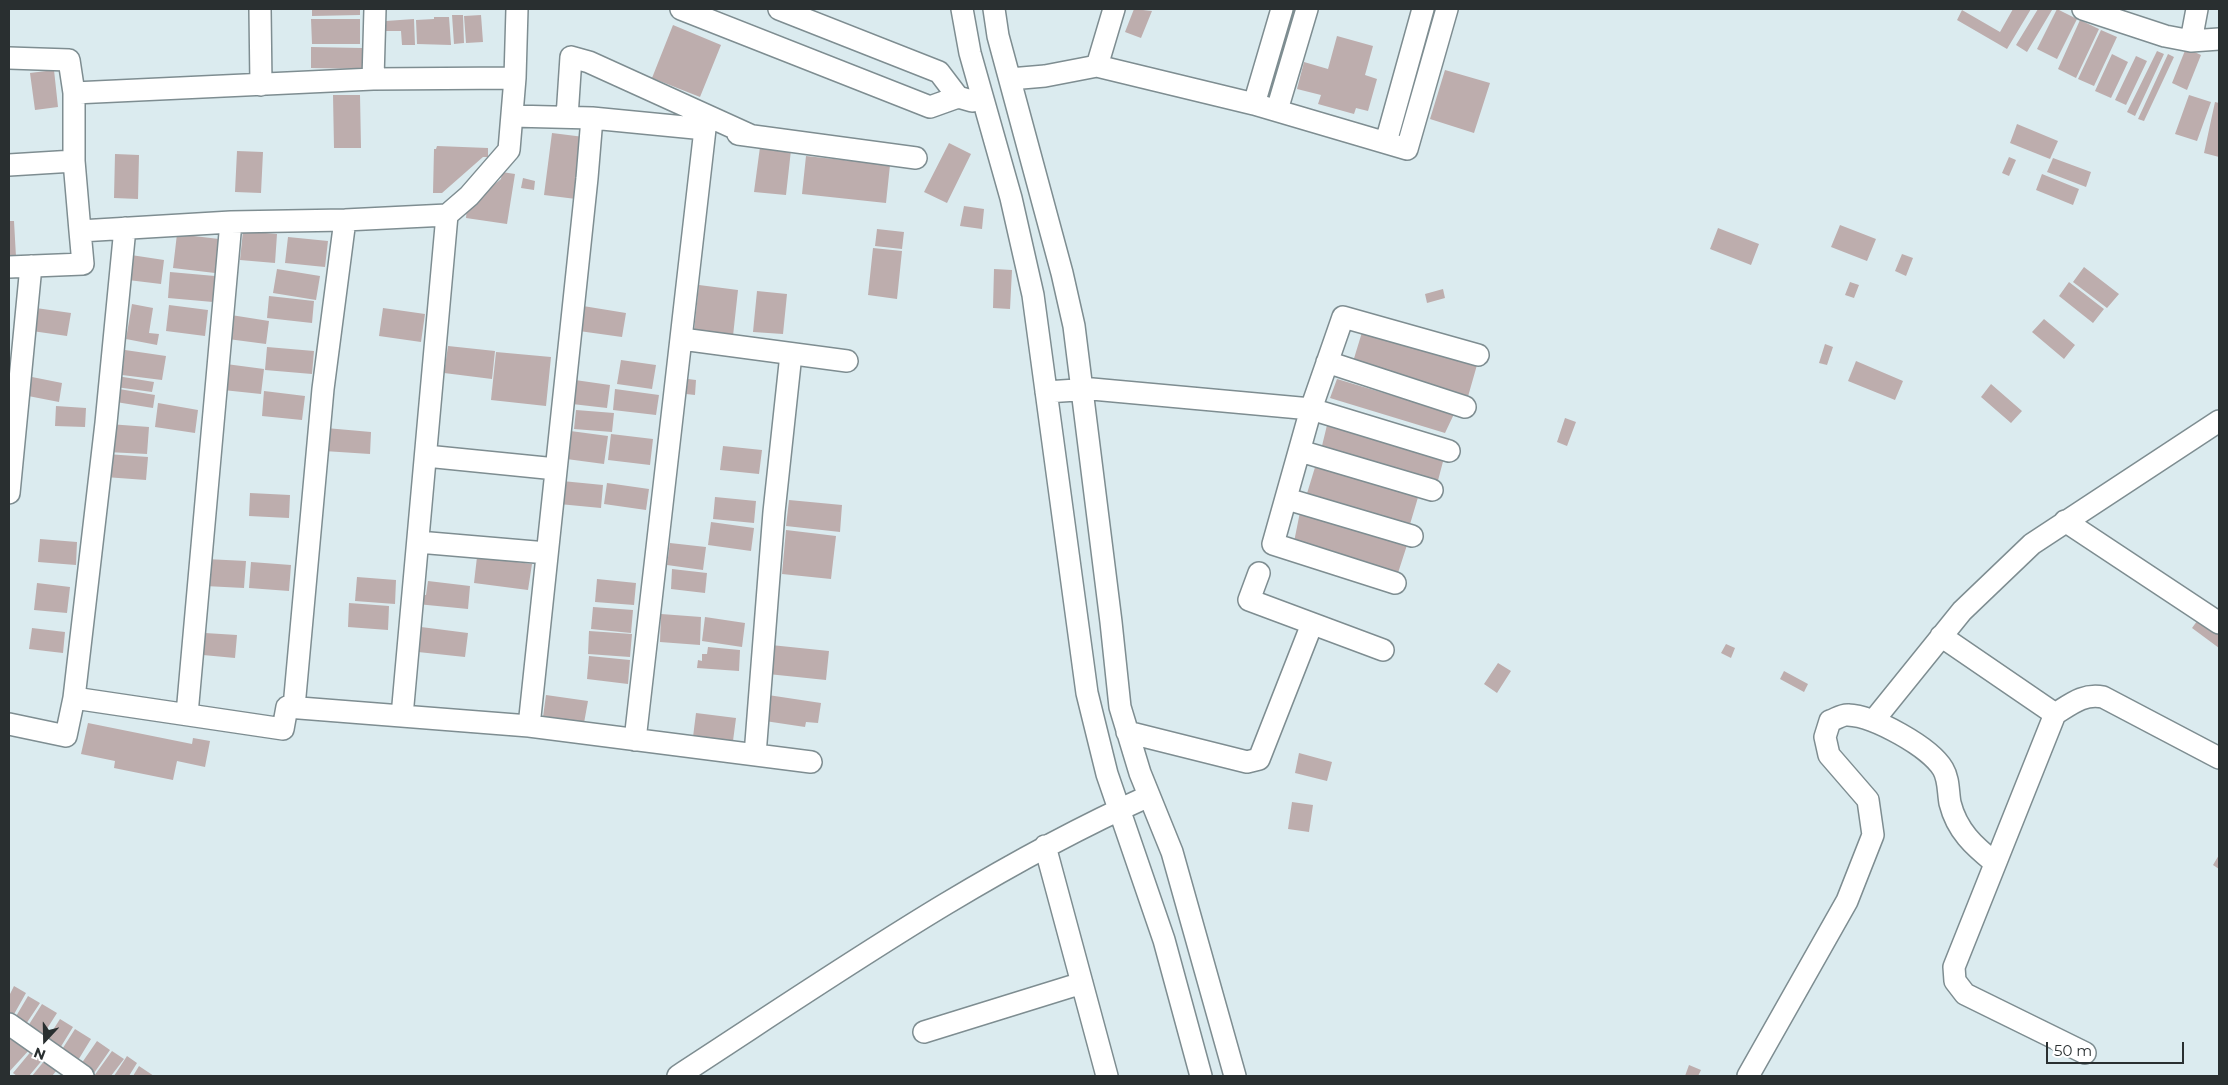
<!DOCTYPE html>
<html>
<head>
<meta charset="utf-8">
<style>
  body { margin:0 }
  #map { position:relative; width:2228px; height:1085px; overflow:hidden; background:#dbebef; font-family:Montserrat,sans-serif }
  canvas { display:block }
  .frame { position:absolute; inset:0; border:10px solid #292f30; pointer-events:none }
  .north { position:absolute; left:20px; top:1015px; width:50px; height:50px; -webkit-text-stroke:4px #fff; paint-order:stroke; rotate:201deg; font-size:14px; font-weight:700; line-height:20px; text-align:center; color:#292f30 }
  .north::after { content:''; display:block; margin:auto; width:18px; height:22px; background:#292f30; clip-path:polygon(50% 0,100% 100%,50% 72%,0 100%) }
  .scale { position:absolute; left:2046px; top:1042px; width:138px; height:22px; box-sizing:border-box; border:2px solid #292f30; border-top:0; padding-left:6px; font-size:15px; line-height:18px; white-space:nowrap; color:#292f30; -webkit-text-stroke:4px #fff; paint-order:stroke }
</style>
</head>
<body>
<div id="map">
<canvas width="2228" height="1085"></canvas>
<div class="frame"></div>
<div class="north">N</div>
<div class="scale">50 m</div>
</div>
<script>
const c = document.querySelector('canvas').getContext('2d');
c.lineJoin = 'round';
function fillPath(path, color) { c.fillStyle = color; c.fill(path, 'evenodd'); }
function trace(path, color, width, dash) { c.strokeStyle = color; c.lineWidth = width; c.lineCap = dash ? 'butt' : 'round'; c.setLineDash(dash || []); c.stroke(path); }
fillPath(new Path2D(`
  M312,9h48v6l-48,1z
  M1134,9l18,2 -11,27 -16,-6z
  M2013,9h18l-24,40 -50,-29 5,-10 38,22z
  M2038,9l14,1 -25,42 -11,-7z
  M2057,9l20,10 -20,40 -20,-10z
  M452,15h11l1,28 -10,1z
  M481,15l2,27 -17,1 -2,-27z
  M434,17h15l2,28 -34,-1 -1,-24 18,-1z
  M311,19h49v25h-48z
  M414,19l1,26h-13l-1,-14h-15v-10z
  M2080,20l19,9 -23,49 -18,-9z
  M673,25l48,20 -21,52 -48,-19z
  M2101,30l16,7 -23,49 -16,-7z
  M1337,36l36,10 -8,29 12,4 -9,32 -12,-3 -2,6 -36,-10 3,-9 -24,-6 7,-27 24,7z
  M311,47l51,1v21l-51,-1z
  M2186,48l15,7 -14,35 -15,-7z
  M2157,51l7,3 -29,62 -8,-4z
  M2112,54l16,8 -17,36 -16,-7z
  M2168,54l6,3 -30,64 -6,-2z
  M2136,56l11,5 -21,44 -11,-5z
  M54,70l4,37 -23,3 -5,-37z
  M1445,70l45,13 -16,50 -44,-14z
  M333,95h27l1,53h-27z
  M2189,95l22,7 -14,39 -22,-7z
  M2215,102l4,1v54l-15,-4z
  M2017,124l41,17 -8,18 -40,-16z
  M552,133l32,4 -8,62 -32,-4z
  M949,143l22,11 -24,49 -23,-11z
  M437,146l51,2v9h-5l-41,36h-9l1,-44h2z
  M760,147l31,3 -5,45 -32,-3z
  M237,151l26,1 -2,41 -26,-1z
  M115,154l24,1 -1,44 -24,-1z
  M806,156l84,9 -4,38 -84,-9z
  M2009,157l7,3 -7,16 -7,-3z
  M2053,158l38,14 -5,15 -39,-15z
  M502,172l13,2 -8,50 -41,-6 1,-11 34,-28z
  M2042,174l37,15 -6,16 -37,-15z
  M523,178l12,3 -1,9 -13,-2z
  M964,206l20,3 -2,20 -22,-3z
  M9,221h5l2,36 -7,1z
  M1840,225l36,14 -9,22 -36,-14z
  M1718,228l41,16 -8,21 -41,-16z
  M877,229l27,3 -2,17 -27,-3z
  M243,231l34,3 -2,29 -35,-3z
  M177,234l42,5 -4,34 -42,-5z
  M288,237l40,4 -3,26 -40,-4z
  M873,248l29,3 -5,48 -29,-4z
  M1902,254l11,4 -7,18 -11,-5z
  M131,255l33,5 -3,24 -33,-4z
  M2084,267l35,27 -12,14 -34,-26z
  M277,269l43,7 -4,24 -43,-7z
  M994,269l18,1 -2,39 -17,-1z
  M170,272l45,4 -2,26 -45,-4z
  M1850,282l9,3 -5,13 -9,-3z
  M2069,282l35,27 -11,14 -34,-27z
  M699,285l39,5 -5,46 -39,-5z
  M1443,289l2,9 -18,5 -2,-9z
  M757,291l30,3 -4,40 -30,-2z
  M269,296l45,5 -2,22 -45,-5z
  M132,304l21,4 -4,25 10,1 -2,11 -31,-6z
  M169,305l39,5 -3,26 -39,-5z
  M583,306l43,7 -4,24 -43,-6z
  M36,308l35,5 -4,23 -35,-5z
  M383,308l42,6 -4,28 -42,-6z
  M231,315l38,6 -3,23 -38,-5z
  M2044,319l31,26 -11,14 -32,-27z
  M1363,329l114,36 -10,35 -115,-35z
  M1825,344l8,3 -6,18 -8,-2z
  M448,346l47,5 -3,28 -48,-6z
  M267,347l47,4 -2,23 -47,-4z
  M125,350l41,6 -4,24 -40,-5z
  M496,352l55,5 -5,49 -55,-6z
  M621,360l35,5 -4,24 -35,-5z
  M1856,361l47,20 -8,19 -47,-19z
  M226,364l38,5 -3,25 -38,-4z
  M27,376l35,7 -3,19 -36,-7z
  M117,376l37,6 -2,10 -36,-5z
  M688,379l8,1 -1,15 -9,-1z
  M1337,379l117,35 -9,19 -115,-35z
  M575,380l35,5 -3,23 -35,-4z
  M1991,384l31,27 -11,12 -30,-26z
  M119,389l36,6 -2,13 -37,-6z
  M615,389l44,6 -3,20 -43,-5z
  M264,391l41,5 -3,24 -40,-4z
  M158,403l40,7 -3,23 -40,-6z
  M56,406l30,2 -1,19 -30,-1z
  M576,410l38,3 -2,19 -38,-3z
  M1565,418l11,4 -9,24 -10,-4z
  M1328,421l117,33 -9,34 -115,-38z
  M109,424l40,3 -2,27 -40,-2z
  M326,428l45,4 -1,22 -46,-3z
  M563,430l45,6 -4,28 -45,-6z
  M611,434l42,5 -3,26 -42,-5z
  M723,446l39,4 -3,24 -39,-4z
  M107,454l41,3 -2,23 -41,-3z
  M1316,464l103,30 -11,37 -103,-31z
  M562,481l41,4 -2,23 -42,-4z
  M607,483l42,6 -3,21 -42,-6z
  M250,493l40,2 -1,23 -40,-2z
  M715,497l41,4 -2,22 -41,-4z
  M789,500l53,5 -2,27 -54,-6z
  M1300,512l108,30 -11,34 -103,-34z
  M711,522l43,6 -3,23 -43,-6z
  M786,530l50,6 -5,43 -49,-5z
  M40,539l37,3 -1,23 -38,-3z
  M670,543l36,4 -3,23 -36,-5z
  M477,557l55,7 -4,26 -54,-7z
  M206,559l40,2 -2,27 -39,-2z
  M251,562l40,3 -2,26 -40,-3z
  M672,569l35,4 -2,20 -34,-4z
  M357,577l39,3 -1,24 -40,-3z
  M597,579l39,4 -2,22 -39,-3z
  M428,581l42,5 -2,23 -51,-5 1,-10 8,1z
  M37,583l33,4 -3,26 -33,-3z
  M349,603l40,3 -1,24 -40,-3z
  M593,607l40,3 -2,23 -40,-4z
  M661,614l40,3 -1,28 -40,-3z
  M705,617l40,6 -3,24 -40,-6z
  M2200,617l19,14v17l-27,-20z
  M421,627l47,6 -3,24 -47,-5z
  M32,628l33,4 -2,21 -34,-4z
  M589,631l43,3 -2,23 -42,-3z
  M205,633l32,2 -2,23 -32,-3z
  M1726,644l9,4 -4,10 -10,-5z
  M771,645l58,6 -3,29 -58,-6z
  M708,647l32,3 -1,21 -42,-3 1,-8 4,1v-7h5z
  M589,656l41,4 -2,24 -41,-5z
  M1498,663l13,8 -14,22 -13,-9z
  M1784,671l24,13 -4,8 -24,-13z
  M546,695l42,6 -4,22 -41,-6z
  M768,695l53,8 -3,20 -12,-1 -1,5 -40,-6z
  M696,713l40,5 -3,23 -40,-4z
  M88,723l104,21 1,-6 17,3 -5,26 -28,-6 -4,19 -59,-12 1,-7 -34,-7z
  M1299,753l33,9 -5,19 -32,-8z
  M1292,802l21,3 -4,27 -21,-3z
  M2219,855v14l-6,-4z
  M14,986l12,7 -13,23 -4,-2v-18z
  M28,996l12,7 -14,21 -11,-6z
  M42,1004l15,9 -14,22 -15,-9z
  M60,1019l13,8 -16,26 -13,-9z
  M75,1029l16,10 -14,23 -16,-11z
  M9,1030l21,19 -21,23z
  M97,1041l13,9 -18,26 -13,-9z
  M33,1049l11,9 -15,18h-12l-4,-3z
  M112,1051l12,8 -13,17h-17z
  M127,1056l10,7 -8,13h-15z
  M45,1060l12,10 -5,6h-20z
  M1689,1065l12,5 -3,6h-13z
  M139,1066l15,10h-21z`), '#bdadad');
const minor = new Path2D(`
  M260,9l1,76
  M681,9l249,98 28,-10
  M779,9l160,63 19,25 14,4
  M962,9l8,44 41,145 22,97 54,398 20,81 57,166 37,136
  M994,9l4,27 64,237 12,53 37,296 9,85 20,66 32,79 63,224
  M2083,9l82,27 26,5 28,-2
  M2191,41l6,-32
  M9,58l60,2 5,33 299,-14 142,-1 2,-69
  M1097,66l157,38 153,45 40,-140
  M373,79l2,-70
  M1010,79l35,-3 52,-10 17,-57
  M74,93v68
  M1254,104l28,-95
  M1277,110l30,-101
  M512,116l80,2 -5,60 -58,548
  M567,117l4,-60 18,5 163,74
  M592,118l113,11 -70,611
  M738,134l178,24
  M1386,142l37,-133
  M9,165l65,-4 6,70 151,-9 114,-2 102,-5 22,-19 40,-46 6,-72
  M125,228l-19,195 -32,275 209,31 4,-22 242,19 282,36
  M9,267l74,-3 -3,-33
  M682,339l165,22
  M1327,362l138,45
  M1046,392l46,-3 219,20 138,42
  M1300,451l132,39
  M426,456l130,13
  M9,493l22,-227
  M1287,499l125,37
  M2065,521l154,102
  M418,542l129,11
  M1259,573l-10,27 134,50
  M1395,583l-122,-39 38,-135 32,-92 135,38
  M1941,636l114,78c16,-10 29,-21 48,-17l116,61
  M294,707l29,-318 22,-169
  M187,714l44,-492
  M2055,714l-101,253 1,14 10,13 120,59
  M402,716l45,-501
  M1874,720l88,-109 70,-67 187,-123
  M9,724l57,12 8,-38
  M1127,732l120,30 12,-3 53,-135
  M755,755l19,-243 17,-158
  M1045,846l62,230
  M9,1024l74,52
  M924,1032l158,-49
  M678,1076c154,-100 304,-205 471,-280
  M1748,1076l99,-175 26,-66 -5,-35 -39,-45 -4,-18 5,-16c6,-2 13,-7 18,-6 26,1 82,32 95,54 6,10 5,23 7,34 7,28 24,43 45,60`);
trace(minor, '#7e8d91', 24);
trace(minor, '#fff', 21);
</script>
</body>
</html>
